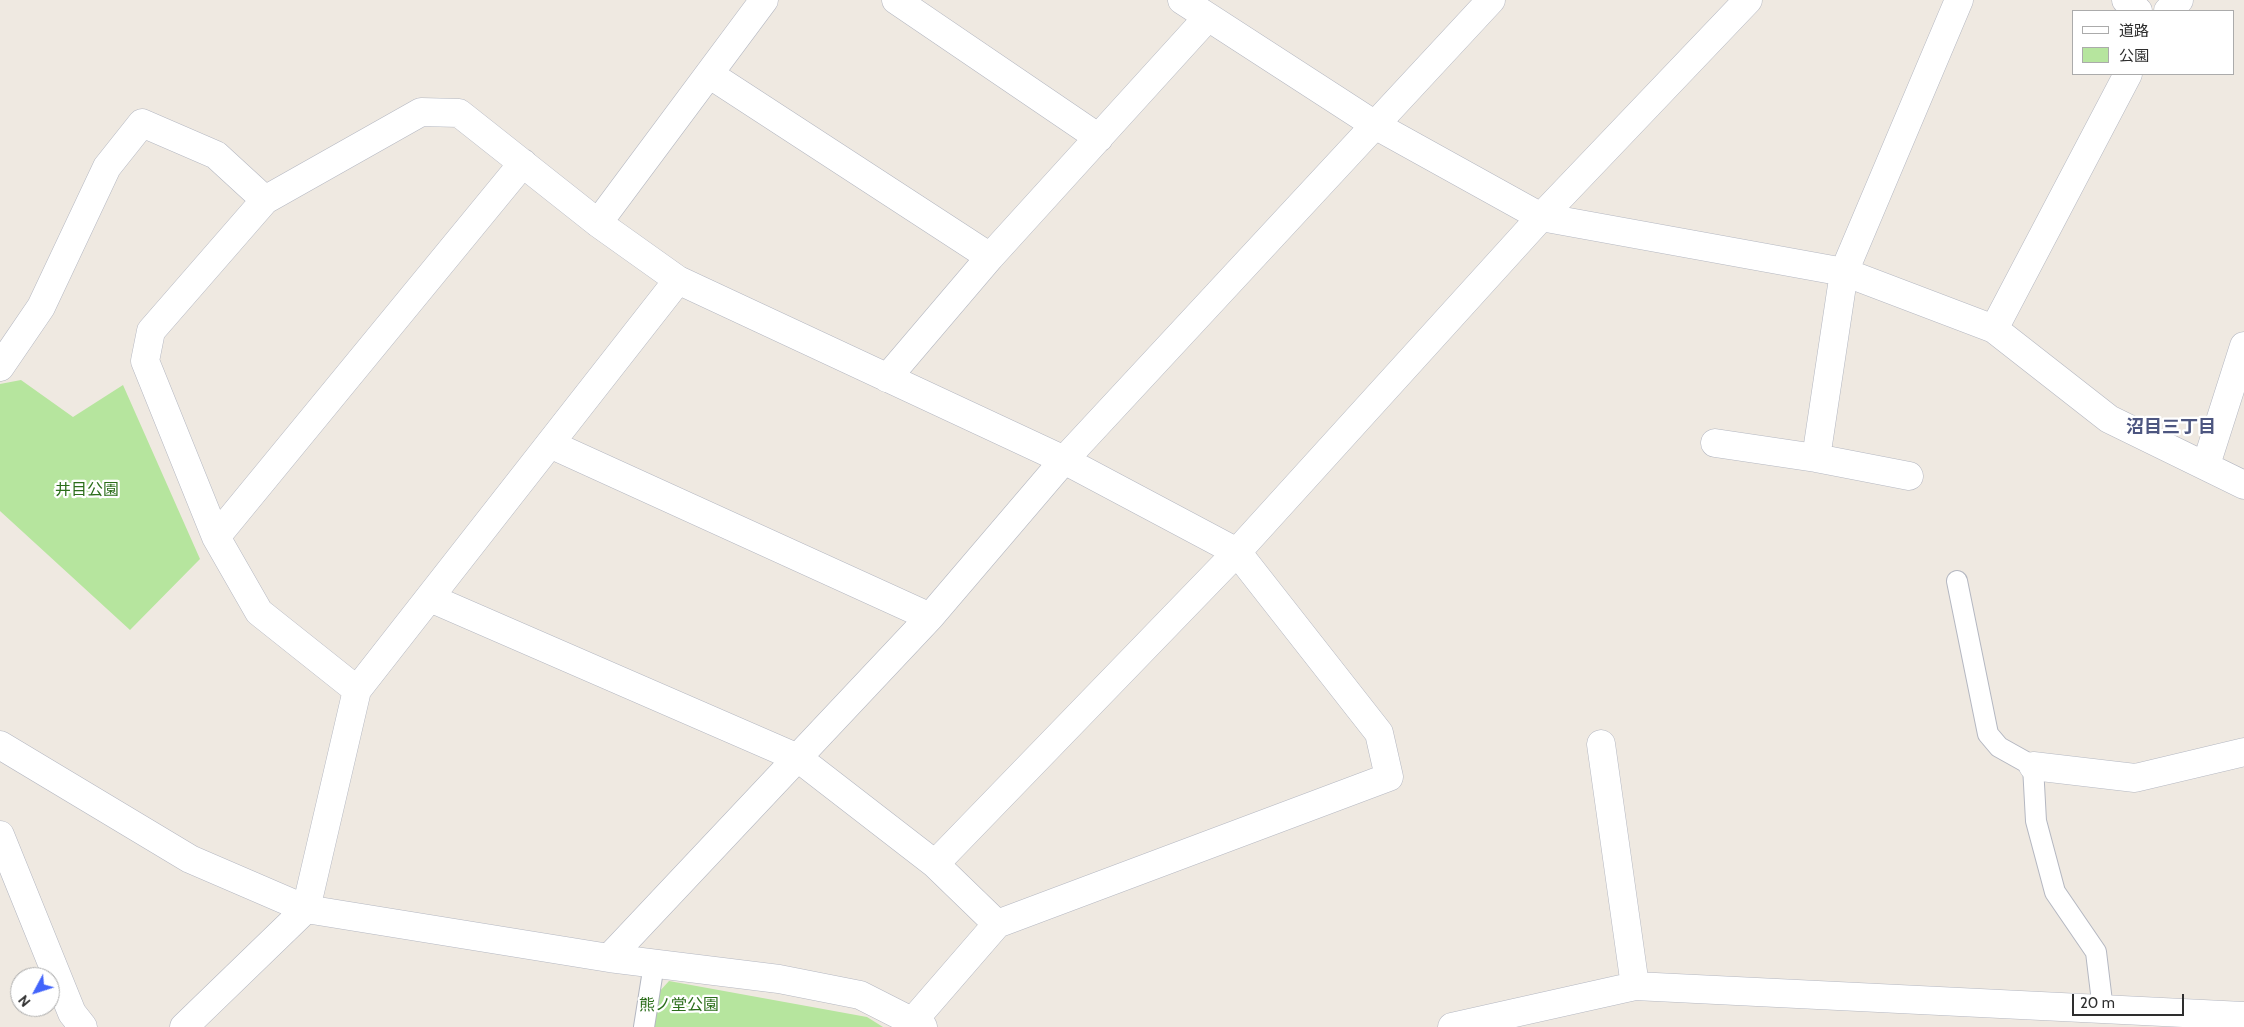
<!DOCTYPE html>
<html>
<head>
<meta charset="utf-8">
<style>
  body { margin:0 }
  #map { position:relative; width:2244px; height:1027px; overflow:hidden; background:#efe9e1; font-family:Cabin,"Noto Sans JP",sans-serif }
  canvas { display:block }
  .legend { position:absolute; left:2072px; top:10px; width:162px; height:65px; box-sizing:border-box; background:#fff; border:1px solid #ababab; margin:0; padding:6px 9px; list-style:none; font-size:15px; color:#2e2e2e }
  .legend li { display:flex; align-items:center; gap:10px; height:25px }
  .legend b { width:25px; border:1px solid #ababab }
  .north { position:absolute; left:10px; top:967px; width:50px; height:50px; box-sizing:border-box; background:#fff; border:1px solid #ababab; border-radius:50%; rotate:230deg; font-size:14px; font-weight:700; line-height:20px; text-align:center; color:#2e2e2e }
  .north::after { content:''; display:block; margin:auto; width:18px; height:22px; background:#4264fb; clip-path:polygon(50% 0,100% 100%,50% 72%,0 100%) }
  .scale { position:absolute; left:2072px; top:994px; width:112px; height:22px; box-sizing:border-box; border:2px solid #2e2e2e; border-top:0; padding-left:6px; font-size:15px; line-height:18px; white-space:nowrap; color:#2e2e2e; -webkit-text-stroke:4px #fff; paint-order:stroke }
</style>
</head>
<body>
<div id="map">
<canvas width="2244" height="1027"></canvas>
<ul class="legend">
<li><b style="height:6px;background:#fff"></b>道路</li>
<li><b style="height:14px;background:#b6e59e"></b>公園</li>
</ul>
<div class="north">N</div>
<div class="scale">20 m</div>
</div>
<script>
const c = document.querySelector('canvas').getContext('2d');
c.lineJoin = 'round';
function fillPath(path, color) { c.fillStyle = color; c.fill(path, 'evenodd'); }
function trace(path, color, width, dash) { c.strokeStyle = color; c.lineWidth = width; c.lineCap = dash ? 'butt' : 'round'; c.setLineDash(dash || []); c.stroke(path); }
function label(font, color, halo, rows, align = 'center') {
  c.font = font + ' Cabin,"Noto Sans JP",sans-serif'; c.lineWidth = 4.5; c.setLineDash([]); c.textBaseline = 'middle'; c.strokeStyle = halo; c.fillStyle = color; for (const [text, x, y, turn = 0] of rows) {
    c.save(); c.translate(x, y); c.rotate((+turn || 0) * Math.PI / 180); c.textAlign = isNaN(turn) ? turn : align; if (halo) c.strokeText(text, 0, 0); c.fillText(text, 0, 0); c.restore();
  }
}
fillPath(new Path2D(`
  M21,380l52,37 50,-32 77,174 -70,71 -130,-119v-127z
  M669,981l198,36 16,10h-230l6,-35z`), '#b6e59e');
const lane = new Path2D(`
  M1957,581l31,153 11,13 34,19 3,55 19,71 41,60 7,58
  M644,1027l10,-63`);
const street = new Path2D(`
  M896,0l203,138
  M1182,0l193,125 166,92 303,55 150,57 115,90 135,66
  M2126,0l12,11
  M2168,11l11,-11
  M709,74l281,183
  M598,223l166,-223
  M1994,329l134,-255
  M0,367l41,-60 66,-140 35,-44 74,32 49,45
  M887,378l103,-121 218,-240
  M1715,443l101,15 93,18
  M550,444l380,173
  M1816,458l28,-186 115,-272
  M2206,465l38,-119
  M216,537l307,-374
  M430,598l368,160 137,106 302,-312 304,-335 207,-217
  M357,690l-98,-78 -43,-75 -71,-176 6,-30 114,-131 156,-88 38,1 139,110 80,57
  M1601,744l34,242
  M0,745l190,114 116,50 303,49 170,21 81,16 63,32
  M2033,766l102,12 109,-26
  M0,835l72,178 11,14
  M609,958l321,-341 134,-157 427,-460
  M913,1021l84,-97
  M184,1027l122,-118 51,-219 321,-410 386,180 173,92 142,181 10,44 -392,147 -62,-60
  M1452,1027l183,-41 609,30`);
trace(lane, '#b4b7c1', 22);
trace(street, '#b4b7c1', 29);
trace(lane, '#fff', 20);
trace(street, '#fff', 28);
label('16px', '#2c6e1b', '#fff', [
  ["井目公園",87,490],
  ["熊ノ堂公園",679,1005]
]);
label('bold 18px', '#4d5680', '#fff', [
  ["沼目三丁目",2171,428]
]);
</script>
</body>
</html>
